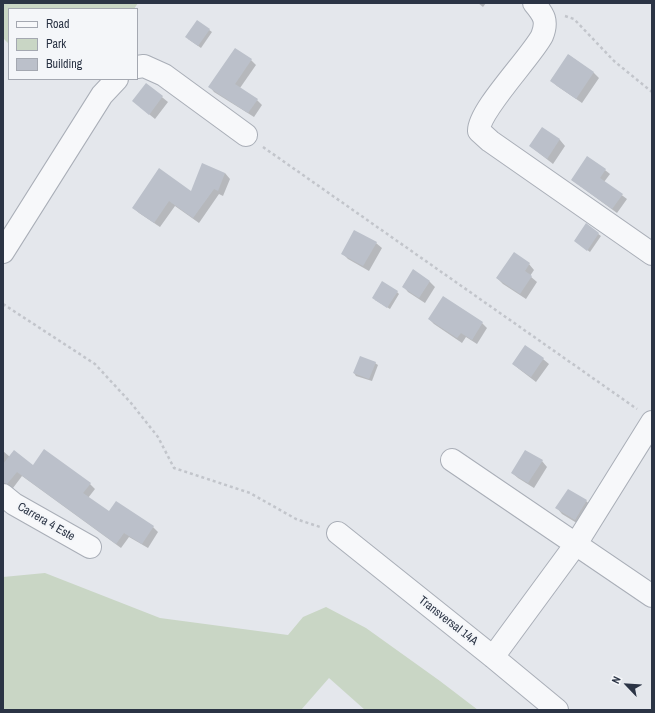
<!DOCTYPE html>
<html>
<head>
<meta charset="utf-8">
<style>
  body { margin:0 }
  #map { position:relative; width:655px; height:713px; overflow:hidden; background:#e4e7ec; font-family:"Archivo Narrow",sans-serif }
  canvas { display:block }
  .frame { position:absolute; inset:0; border:4px solid #2b3445; pointer-events:none }
  .legend { position:absolute; left:8px; top:8px; width:130px; height:72px; box-sizing:border-box; background:#f4f6f9; border:1px solid #a4a8b1; margin:0; padding:5px 7px; list-style:none; font-size:12px; color:#2b3445 }
  .legend li { display:flex; align-items:center; gap:8px; height:20px }
  .legend b { width:20px; border:1px solid #a4a8b1 }
  .north { position:absolute; left:607px; top:665px; width:40px; height:40px; -webkit-text-stroke:3px #f4f6f9; paint-order:stroke; rotate:295deg; font-size:11px; font-weight:700; line-height:16px; text-align:center; color:#2b3445 }
  .north::after { content:''; display:block; margin:auto; width:14px; height:18px; background:#2b3445; clip-path:polygon(50% 0,100% 100%,50% 72%,0 100%) }
</style>
</head>
<body>
<div id="map">
<canvas width="655" height="713"></canvas>
<div class="frame"></div>
<ul class="legend">
<li><b style="height:5px;background:#f7f8fa"></b>Road</li>
<li><b style="height:11px;background:#c9d6c5"></b>Park</li>
<li><b style="height:11px;background:#bbc0ca"></b>Building</li>
</ul>
<div class="north">N</div>
</div>
<script>
const c = document.querySelector('canvas').getContext('2d');
c.lineJoin = 'round';
function fillPath(path, color) { c.fillStyle = color; c.fill(path, 'evenodd'); }
function trace(path, color, width, dash) { c.strokeStyle = color; c.lineWidth = width; c.lineCap = dash ? 'butt' : 'round'; c.setLineDash(dash || []); c.stroke(path); }
function label(font, color, halo, rows, align = 'center') {
  c.font = font + ' "Archivo Narrow",sans-serif'; c.lineWidth = 4; c.setLineDash([]); c.textBaseline = 'middle'; c.strokeStyle = halo; c.fillStyle = color; for (const [text, x, y, turn = 0] of rows) {
    c.save(); c.translate(x, y); c.rotate((+turn || 0) * Math.PI / 180); c.textAlign = isNaN(turn) ? turn : align; if (halo) c.strokeText(text, 0, 0); c.fillText(text, 0, 0); c.restore();
  }
}
fillPath(new Path2D(`
  M3,3h135l-4,6h-125v35l-6,-6z
  M45,573l115,45 128,17 15,-18 23,-10 40,21 74,53 38,29h-113l-36,-32 -28,32h-298v-133z`), '#c9d6c5');
fillPath(new Path2D(`
  M478,3h8l-3,4z
  M197,21l15,11 -11,16 -13,-9z
  M569,55l25,18 5,5 -17,25 -25,-17 -6,-6z
  M251,60l5,5 -16,23 17,12 5,5 -8,12 -40,-25 -4,-5z
  M146,84l22,18 -13,17 -16,-13z
  M542,128l18,12 5,6 -12,18 -23,-18z
  M605,170l5,4 -6,8 23,17 -10,14 -45,-33z
  M225,173l5,6 -7,17 -4,-2 -20,29 -24,-17 -15,21 -21,-14 -5,-5 57,-16z
  M586,225l15,11 -11,16 -15,-11z
  M376,243l6,5 -13,23 -21,-12 -6,-6z
  M529,264l5,6 -4,6 7,6 -11,17 -23,-15 -6,-6z
  M413,271l17,11 5,5 -10,16 -17,-11 -5,-6z
  M397,292l2,2 -9,15 -15,-9z
  M429,319l53,4 5,5 -10,16 -11,-7 -4,6 -28,-19z
  M543,359l6,5 -13,18 -17,-13 -6,-5z
  M375,363l3,2 -6,16 -16,-5 -2,-3z
  M3,451l7,6 23,9 57,18 5,5 -7,9 21,15 44,14 5,5 -10,16 -19,-11 -8,11 -99,-72 -9,12h-7l-3,-3z
  M542,461l5,6 -13,21 -16,-10 -6,-5z
  M586,501l6,5 -12,19 -18,-11 -5,-6z`), '#0003');
fillPath(new Path2D(`
  M197,20l13,9 -12,17 -13,-9z
  M235,48l17,11 -17,25 23,15 -10,14 -40,-26z
  M568,54l26,18 -18,27 -26,-18z
  M146,83l17,13 -14,19 -17,-14z
  M542,127l18,12 -13,20 -18,-13z
  M587,156l19,13 -6,9 23,16 -11,15 -41,-29z
  M202,163l23,10 -7,18 -4,-2 -21,29 -24,-17 -15,22 -22,-15 27,-40 32,23z
  M586,223l13,10 -12,18 -13,-10z
  M354,230l23,12 -14,24 -22,-12z
  M514,252l16,11 -5,8 7,5 -12,18 -24,-16z
  M413,269l17,12 -11,17 -17,-11z
  M382,281l16,10 -11,17 -15,-10z
  M443,296l40,26 -11,18 -11,-7 -4,5 -29,-19z
  M525,345l19,13 -13,19 -19,-13z
  M360,356l16,6 -7,17 -16,-6z
  M44,449l47,34 -8,10 26,18 7,-10 38,25 -12,18 -18,-11 -8,11 -99,-72 -10,12 -4,-1v-19l11,-14 19,15z
  M525,450l18,10 -15,23 -17,-10z
  M568,489l19,11 -12,20 -20,-12z`), '#bbc0ca');
const minor = new Path2D(`
  M534,3c10,12 14,18 8,33 -11,21 -64,75 -63,95l11,10 162,113
  M137,67l7,-1 20,9 82,60
  M3,252l99,-157 15,-16
  M452,460l200,136
  M3,495l11,9 76,43
  M338,533l155,124 64,53
  M493,657l83,-113 76,-122`);
trace(minor, '#a9aeb7', 24);
trace(new Path2D(`
  M565,16l9,3 40,42 38,31
  M263,147l374,262
  M3,304l92,60 36,39 27,34 16,31 76,25 46,26 24,8`), '#c2c5cb', 2.5, [3, 3]);
trace(minor, '#f7f8fa', 22);
label('12px', '#2b3445', '#f4f6f9', [
  ["Carrera 4 Este",46,522,30],
  ["Transversal 14A",448,621,38]
]);
</script>
</body>
</html>
